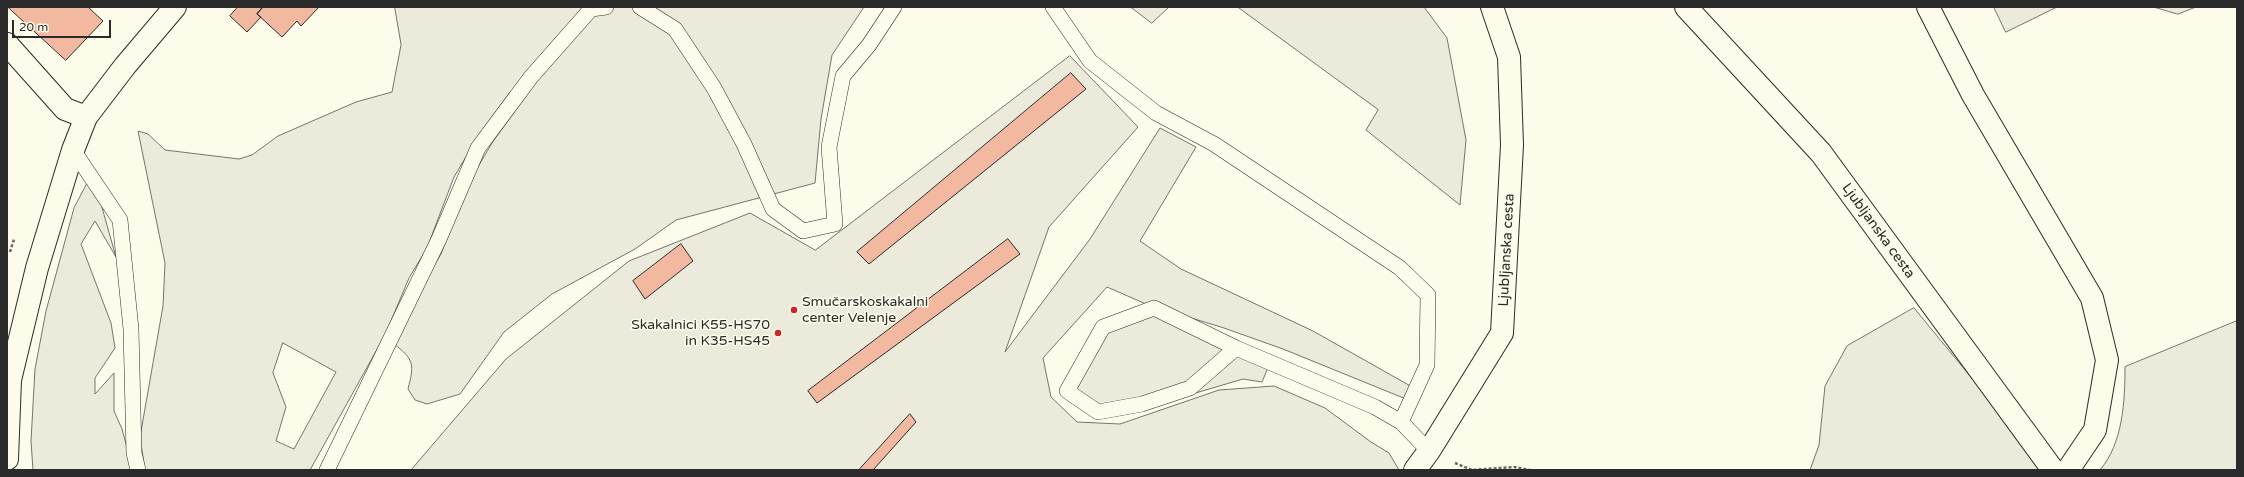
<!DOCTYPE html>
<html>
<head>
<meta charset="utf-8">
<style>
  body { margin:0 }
  #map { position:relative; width:2244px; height:477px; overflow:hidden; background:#fdfbea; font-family:"Varela Round",sans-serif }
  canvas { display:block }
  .frame { position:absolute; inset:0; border:8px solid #2b2b2b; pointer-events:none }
  .scale { position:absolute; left:12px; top:20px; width:99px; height:18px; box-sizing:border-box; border:2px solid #2b2b2b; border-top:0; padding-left:5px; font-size:12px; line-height:14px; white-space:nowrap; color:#2b2b2b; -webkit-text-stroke:3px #fdfbea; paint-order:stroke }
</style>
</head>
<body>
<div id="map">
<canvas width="2244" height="477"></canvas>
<div class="frame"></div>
<div class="scale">20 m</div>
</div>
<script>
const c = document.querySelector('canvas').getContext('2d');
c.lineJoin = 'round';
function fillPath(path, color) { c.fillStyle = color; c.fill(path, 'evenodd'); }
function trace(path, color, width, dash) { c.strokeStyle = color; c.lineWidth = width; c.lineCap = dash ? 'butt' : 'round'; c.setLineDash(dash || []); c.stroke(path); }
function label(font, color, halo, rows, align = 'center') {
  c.font = font + ' "Varela Round",sans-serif'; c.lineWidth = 3; c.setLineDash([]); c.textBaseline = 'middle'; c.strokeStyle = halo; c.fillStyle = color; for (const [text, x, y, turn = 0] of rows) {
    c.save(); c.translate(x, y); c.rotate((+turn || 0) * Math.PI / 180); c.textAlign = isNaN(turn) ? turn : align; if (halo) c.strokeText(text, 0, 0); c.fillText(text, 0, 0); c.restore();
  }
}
const green = new Path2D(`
  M395,7h469l-32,48 -11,64 -6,64 -139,37 -41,29 -83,45 -48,38 -44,62 -33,10 -12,-4 -7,-11c6,-24 7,-29 -14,-45l27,-57 20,-33 27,-70 24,-41 34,-47 -16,-4 -30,41 -26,44 -27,71 -18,30 -24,57 -75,135h-165l-5,-33 23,-131 2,-43 -27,-132 10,3 17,16 74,9 13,-4 26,-19 78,-34 36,-10 9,-47zM283,343l53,29 -42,77 -18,-8 10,-34 -13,-34z
  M1131,7h38l-17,16z
  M1238,7h186l23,31 19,102 -6,65 -94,-75 12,-20z
  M1994,7h63l-51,25z
  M2154,7h42l-18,7z
  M1070,56l68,71 -89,100 -44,125 85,-113 70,-111 36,19 -56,94 41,28 132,62 101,57 -8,11 -123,-50 -59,-21 -78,-24 -39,-17 -64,71 8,39 26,25 43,2 99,-34 55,-4 51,22 46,34 18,11 10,17h-988l95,-111 123,-98 121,-48 65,37z
  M90,178l11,26 15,53 -21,-36 -14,23 30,79 4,25 -20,30v16l19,-21v38l8,18 11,41h-100l-2,-29 4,-72 11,-58 28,-103z
  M1914,308l117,142 15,20h-236l9,-25 6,-59 22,-40z
  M2237,321v149h-137c23,-27 25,-69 25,-103z`);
fillPath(green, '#ecebdb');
trace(green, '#74746e', 1);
const parking = new Path2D(`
  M1154,308l116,55 -8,19 -19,-3 -122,36 -55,-19 37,-69z`);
fillPath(parking, '#eceadb');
trace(parking, '#74746e', 1);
const building = new Path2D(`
  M8,7h80l15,14 -37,39z
  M238,7h25l-6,7 4,3 -14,15 -17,-16z
  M263,7h56l-18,19 -4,-5 -15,16 -25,-23z
  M1071,73l15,16 -217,175 -12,-12z
  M1008,239l12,15 -203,149 -9,-12z
  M681,244l12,17 -48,38 -12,-18z
  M910,414l6,8 -43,48h-14z`);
fillPath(building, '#f2b8a0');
trace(building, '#2b2b2b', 1);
const service = new Path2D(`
  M640,7l35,22 39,59 30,56 29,65 30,22 32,-7 -6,-77 14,-71 26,-31 25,-38
  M1053,7l37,54 66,52 58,31 186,124 28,27 -1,70 -26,57
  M73,150l47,70 11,109 3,124 4,17
  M1236,348l-46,40 -48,16 -44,8 -31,-21 36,-64 51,-19 82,40 139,59 26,15 28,29
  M327,470l112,-231 39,-91 53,-71 60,-68 15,-2`);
const minor = new Path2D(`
  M1686,7l135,146 232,317
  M1928,7l45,88 119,203 15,62 -12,70 -27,40
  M7,44l58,65 21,8
  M1415,470l14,-19 73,-118 10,-188 -3,-88 -17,-50`);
const tertiary = new Path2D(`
  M7,459l3,-79 27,-112 36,-118 13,-33 39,-51 50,-59`);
trace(service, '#2b2b2b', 16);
trace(minor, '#2b2b2b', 24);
trace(tertiary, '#2b2b2b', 24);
trace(new Path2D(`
  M10,252l4,-13
  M1455,463l17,7 42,-3 16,3`), '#6a6964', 2.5, [3, 2]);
trace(service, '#fdfbea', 15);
trace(minor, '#fdfbea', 22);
trace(tertiary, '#fdfbea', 22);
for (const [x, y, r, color] of [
  [794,310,4,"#c62828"],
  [778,333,4,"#c62828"]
]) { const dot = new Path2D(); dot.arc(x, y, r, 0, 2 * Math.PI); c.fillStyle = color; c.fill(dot); trace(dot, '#fdfbea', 1.5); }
label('14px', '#2b2b2b', '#fdfbea', [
  ["Ljubljanska cesta",1878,231,54],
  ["Ljubljanska cesta",1507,250,-87]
]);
label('14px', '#2b2b2b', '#fdfbea', [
  ["Smučarskoskakalni",802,302],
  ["center Velenje",802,318],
  ["Skakalnici K55-HS70",770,325,"right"],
  ["in K35-HS45",770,341,"right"]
], 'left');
</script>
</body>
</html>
